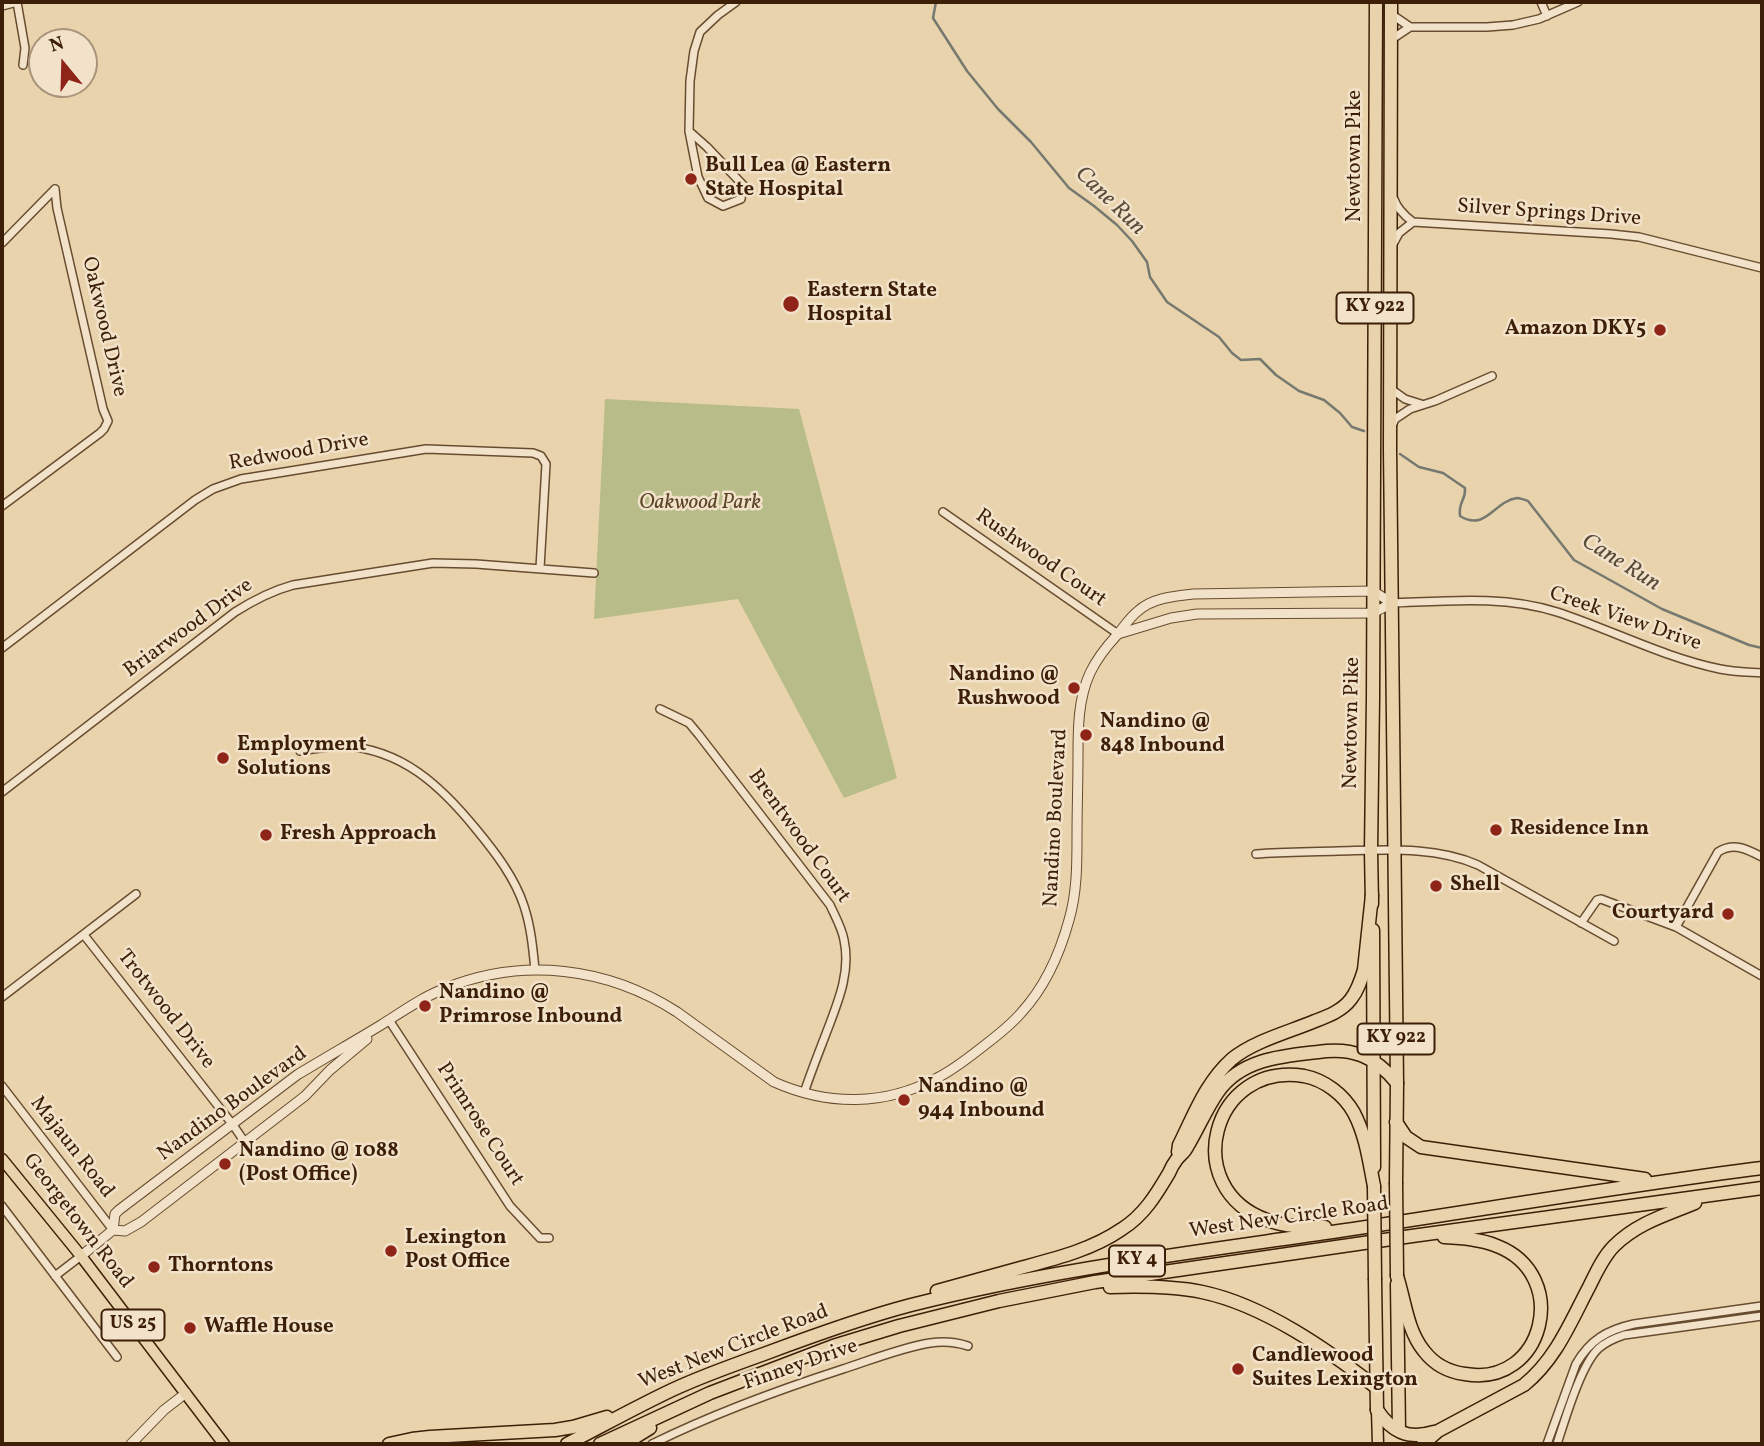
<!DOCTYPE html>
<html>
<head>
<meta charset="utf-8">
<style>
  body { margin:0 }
  #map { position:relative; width:1764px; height:1446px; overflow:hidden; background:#e9d3ac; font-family:Vollkorn,serif }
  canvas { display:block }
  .frame { position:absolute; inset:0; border:4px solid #3d1f07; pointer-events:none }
  .north { position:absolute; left:28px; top:28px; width:70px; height:70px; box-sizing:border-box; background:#f1e2c9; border:2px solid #a9947b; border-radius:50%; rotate:341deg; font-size:19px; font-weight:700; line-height:28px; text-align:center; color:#3d1f07 }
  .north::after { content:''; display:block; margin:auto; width:24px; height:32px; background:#8f2418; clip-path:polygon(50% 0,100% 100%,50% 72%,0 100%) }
</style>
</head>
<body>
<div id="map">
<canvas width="1764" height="1446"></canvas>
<div class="frame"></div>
<div class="north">N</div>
</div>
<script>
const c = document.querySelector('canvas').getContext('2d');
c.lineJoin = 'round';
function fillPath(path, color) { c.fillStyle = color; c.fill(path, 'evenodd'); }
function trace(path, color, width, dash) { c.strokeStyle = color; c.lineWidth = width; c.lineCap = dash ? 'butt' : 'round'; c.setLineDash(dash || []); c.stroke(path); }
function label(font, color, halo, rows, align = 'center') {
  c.font = font + ' Vollkorn,serif'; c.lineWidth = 5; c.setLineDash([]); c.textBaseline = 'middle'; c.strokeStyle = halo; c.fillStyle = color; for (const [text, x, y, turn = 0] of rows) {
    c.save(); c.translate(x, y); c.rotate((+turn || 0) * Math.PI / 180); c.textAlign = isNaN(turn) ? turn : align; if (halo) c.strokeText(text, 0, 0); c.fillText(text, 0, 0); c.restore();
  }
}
fillPath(new Path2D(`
  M605,399l194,10 98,369 -53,20 -106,-199 -144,20z`), '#b7bc89');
trace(new Path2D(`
  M936,2l-3,16 34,53 31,38 33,33 38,46 25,18 23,19 15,16 15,21 3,15 17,25 52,35 13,16 9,7 19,-1 16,16 23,16 25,9 16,13 12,14 12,4
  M1400,454l19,13 24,6 22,15c1,13 -7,13 -5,28 26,16 34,-15 57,-18 2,0 9,2 11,3l46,59 88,49 87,36 13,3`), '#76796f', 2.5);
const minor = new Path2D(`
  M17,2l8,46 -2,17
  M1541,2l6,14
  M2,6l15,-4
  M1391,14l19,13h77l26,-2 26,-6 39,-17
  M1392,39l18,-12
  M689,131l18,16 36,38 -2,14 -18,7 -15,-8 -10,-21 -9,-46 1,-50 4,-30 6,-19 18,-17 18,-13
  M1394,199c3,10 11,17 19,23l198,12 28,3 123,31
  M2,243l53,-54
  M1393,244l6,-11 14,-11
  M1391,389l14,10 16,5
  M1392,426l3,-7 15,-10 25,-8 57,-25
  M2,506l98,-73 4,-4 4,-8 -5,-12 -46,-201 -2,-19
  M943,512l175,122
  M1392,603c54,-2 113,-8 165,9 55,18 106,45 163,57 14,3 28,3 42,4
  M2,648l193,-148 18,-11 28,-10 185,-30 107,4 8,3 5,8 -6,104
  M660,709l29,14 10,12 131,170c5,11 12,23 14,35 7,32 -6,62 -17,91 -8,21 -16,41 -23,62
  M300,751c14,-2 30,-5 43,-5 59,3 98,40 133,83 19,23 39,49 48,77 7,21 9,43 11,64
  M2,792l233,-180c19,-12 36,-21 58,-27l140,-22 43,1 118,9
  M1256,854c27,-2 55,-2 82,-3 47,-1 97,-5 140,14l136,76
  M1581,923l16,-23 4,-1 75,28 86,49
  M1676,927l42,-75c16,-10 29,-3 44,5
  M84,935l149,190 11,16
  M2,997l134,-103
  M389,1020l121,186 30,32h9
  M2,1086l111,144
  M2,1206l115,151
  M55,1276l26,-20
  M652,1444c61,-30 126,-54 191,-75 28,-9 57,-21 87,-26 13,-2 26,-1 38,3
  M1547,1444l29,-80c14,-24 31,-34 58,-40l128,-18
  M1557,1444c8,-24 24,-80 42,-96 7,-6 16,-10 25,-13l138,-19`);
const tertiary = new Path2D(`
  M113,1230l2,-16 4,-4 178,-135c28,-17 56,-33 84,-50 21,-13 41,-28 65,-37 77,-31 161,-21 231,24l97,70c54,24 111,24 163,-4 16,-8 30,-19 44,-30 14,-11 28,-21 40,-35 23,-25 39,-60 48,-93 8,-27 8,-56 8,-84 0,-27 1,-53 1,-80 0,-27 0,-57 12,-83 7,-15 16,-26 27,-38 7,-8 12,-17 21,-24 14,-13 36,-15 55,-17l180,-3 19,12 -19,10 -176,1 -26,4 -53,16
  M81,1256l32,-26 12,1 16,-9 164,-126 25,-26 37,-31
  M131,1444l33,-34 22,-17`);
const primary = new Path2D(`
  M2,1159l79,97 143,188
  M1377,1410l1,34`);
const trunk = new Path2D(`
  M1391,2l-1,446 7,635 -1,100
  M1372,904l-1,-53 2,-153 3,-696
  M1373,930l1,237
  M1375,1280l2,130
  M1397,1284l2,147`);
const motorway = new Path2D(`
  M1396,1122l10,15 15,10 224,32
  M1178,1152l1,-7c15,-30 27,-63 53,-86 22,-18 57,-27 83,-38 13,-5 27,-10 36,-22 7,-9 10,-19 13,-29l8,-75
  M1325,1227c-20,0 -39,0 -58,-7 -88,-31 -56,-159 37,-144 21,4 40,19 50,37 12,23 15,48 20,73
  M1397,1276c8,25 10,54 27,75 10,13 25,21 41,23 79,14 107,-99 32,-128 -17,-7 -35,-8 -53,-9
  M1110,1287c31,-1 62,-1 92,5 62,13 126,58 175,96
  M937,1291c29,-8 58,-16 87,-24 34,-9 69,-18 98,-38 22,-14 34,-34 47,-56 2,-5 5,-10 8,-14 3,-4 8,-7 10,-12 11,-18 19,-38 31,-55 23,-33 64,-36 100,-40 34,-5 57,4 79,31
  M1377,1410c15,22 31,30 57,22
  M389,1444l23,-5 18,-2 125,-7 18,-3 34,-10
  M567,1444c35,-18 69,-37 105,-54 30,-14 61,-25 92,-36 48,-18 97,-36 147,-49 141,-36 285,-53 428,-74 141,-21 282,-45 423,-63
  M600,1444l110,-51 123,-47 66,-20 100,-25 96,-19 317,-46 350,-48
  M624,1444l26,-16
  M1423,1444l15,-13 86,-46c32,-26 46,-62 65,-98 7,-14 14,-30 25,-41 23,-23 52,-31 81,-43`);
trace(minor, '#684c30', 10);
trace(tertiary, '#684c30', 11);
trace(primary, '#3d1f07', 13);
trace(trunk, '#3d1f07', 15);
trace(motorway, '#3d1f07', 15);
trace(minor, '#f1e2c9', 7);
trace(tertiary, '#f1e2c9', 9);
trace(primary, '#e9d3ac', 10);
trace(trunk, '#e9d3ac', 12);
trace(motorway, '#e9d3ac', 12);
const trunkBridge = new Path2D(`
  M1396,1183l1,93
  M1374,1186l1,94`);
trace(trunkBridge, '#3d1f07', 15, []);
trace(trunkBridge, '#e9d3ac', 12);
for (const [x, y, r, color] of [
  [691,179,7,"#8f2418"],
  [791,304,9,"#8f2418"],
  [1660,330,7,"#8f2418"],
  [1074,688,7,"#8f2418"],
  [1086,735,7,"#8f2418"],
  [223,758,7,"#8f2418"],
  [1496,830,7,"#8f2418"],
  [266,835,7,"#8f2418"],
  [1436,886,7,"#8f2418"],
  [1728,914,7,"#8f2418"],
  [425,1006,7,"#8f2418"],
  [904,1100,7,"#8f2418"],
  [225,1164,7,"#8f2418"],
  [391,1251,7,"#8f2418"],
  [154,1267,7,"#8f2418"],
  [190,1328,7,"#8f2418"],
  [1238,1369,7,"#8f2418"]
]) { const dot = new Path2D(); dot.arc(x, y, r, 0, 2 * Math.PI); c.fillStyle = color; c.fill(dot); trace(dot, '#f1e2c9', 2.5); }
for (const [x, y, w] of [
  [1375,308,77],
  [1396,1039,77],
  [1137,1261,56],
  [133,1325,63]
]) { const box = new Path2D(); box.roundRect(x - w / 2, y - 15.5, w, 31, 5); c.fillStyle = '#f1e2c9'; c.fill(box); trace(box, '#3d1f07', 2); }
label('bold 19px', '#3d1f07', null, [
  ["KY 922",1375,308],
  ["KY 922",1396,1039],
  ["KY 4",1137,1261],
  ["US 25",133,1325]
]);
label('21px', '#3d1f07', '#f1e2c9', [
  ["Newtown Pike",1356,156,-90],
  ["Silver Springs Drive",1549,214,4],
  ["Oakwood Drive",103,327,77],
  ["Redwood Drive",299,453,-10],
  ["Rushwood Court",1040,559,35],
  ["Creek View Drive",1625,620,19],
  ["Briarwood Drive",189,629,-36],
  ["Newtown Pike",1353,723,-89],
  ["Nandino Boulevard",1057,818,-87],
  ["Brentwood Court",798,837,54],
  ["Trotwood Drive",165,1010,52],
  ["Nandino Boulevard",233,1105,-36],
  ["Primrose Court",479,1125,57],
  ["Majaun Road",71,1148,52],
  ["West New Circle Road",1289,1219,-8],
  ["Georgetown Road",77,1222,52],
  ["West New Circle Road",734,1348,-21],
  ["Finney Drive",801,1366,-19]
]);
label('bold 21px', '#3d1f07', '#f1e2c9', [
  ["Bull Lea @ Eastern",705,167],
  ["State Hospital",705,191],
  ["Eastern State",807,292],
  ["Hospital",807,316],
  ["Amazon DKY5",1646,330,"right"],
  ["Nandino @",1060,676,"right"],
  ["Rushwood",1060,700,"right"],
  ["Nandino @",1100,723],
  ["848 Inbound",1100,747],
  ["Employment",237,746],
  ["Solutions",237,770],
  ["Residence Inn",1510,830],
  ["Fresh Approach",280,835],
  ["Shell",1450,886],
  ["Courtyard",1714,914,"right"],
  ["Nandino @",439,994],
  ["Primrose Inbound",439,1018],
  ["Nandino @",918,1088],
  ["944 Inbound",918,1112],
  ["Nandino @ 1088",239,1152],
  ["(Post Office)",239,1176],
  ["Lexington",405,1239],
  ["Post Office",405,1263],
  ["Thorntons",168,1267],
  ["Waffle House",204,1328],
  ["Candlewood",1252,1357],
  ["Suites Lexington",1252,1381]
], 'left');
label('italic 21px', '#5c4628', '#f1e2c9', [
  ["Oakwood Park",700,504]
]);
label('italic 23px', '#5a4c3b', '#f1e2c9', [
  ["Cane Run",1109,202,44],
  ["Cane Run",1620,564,32]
]);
</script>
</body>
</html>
